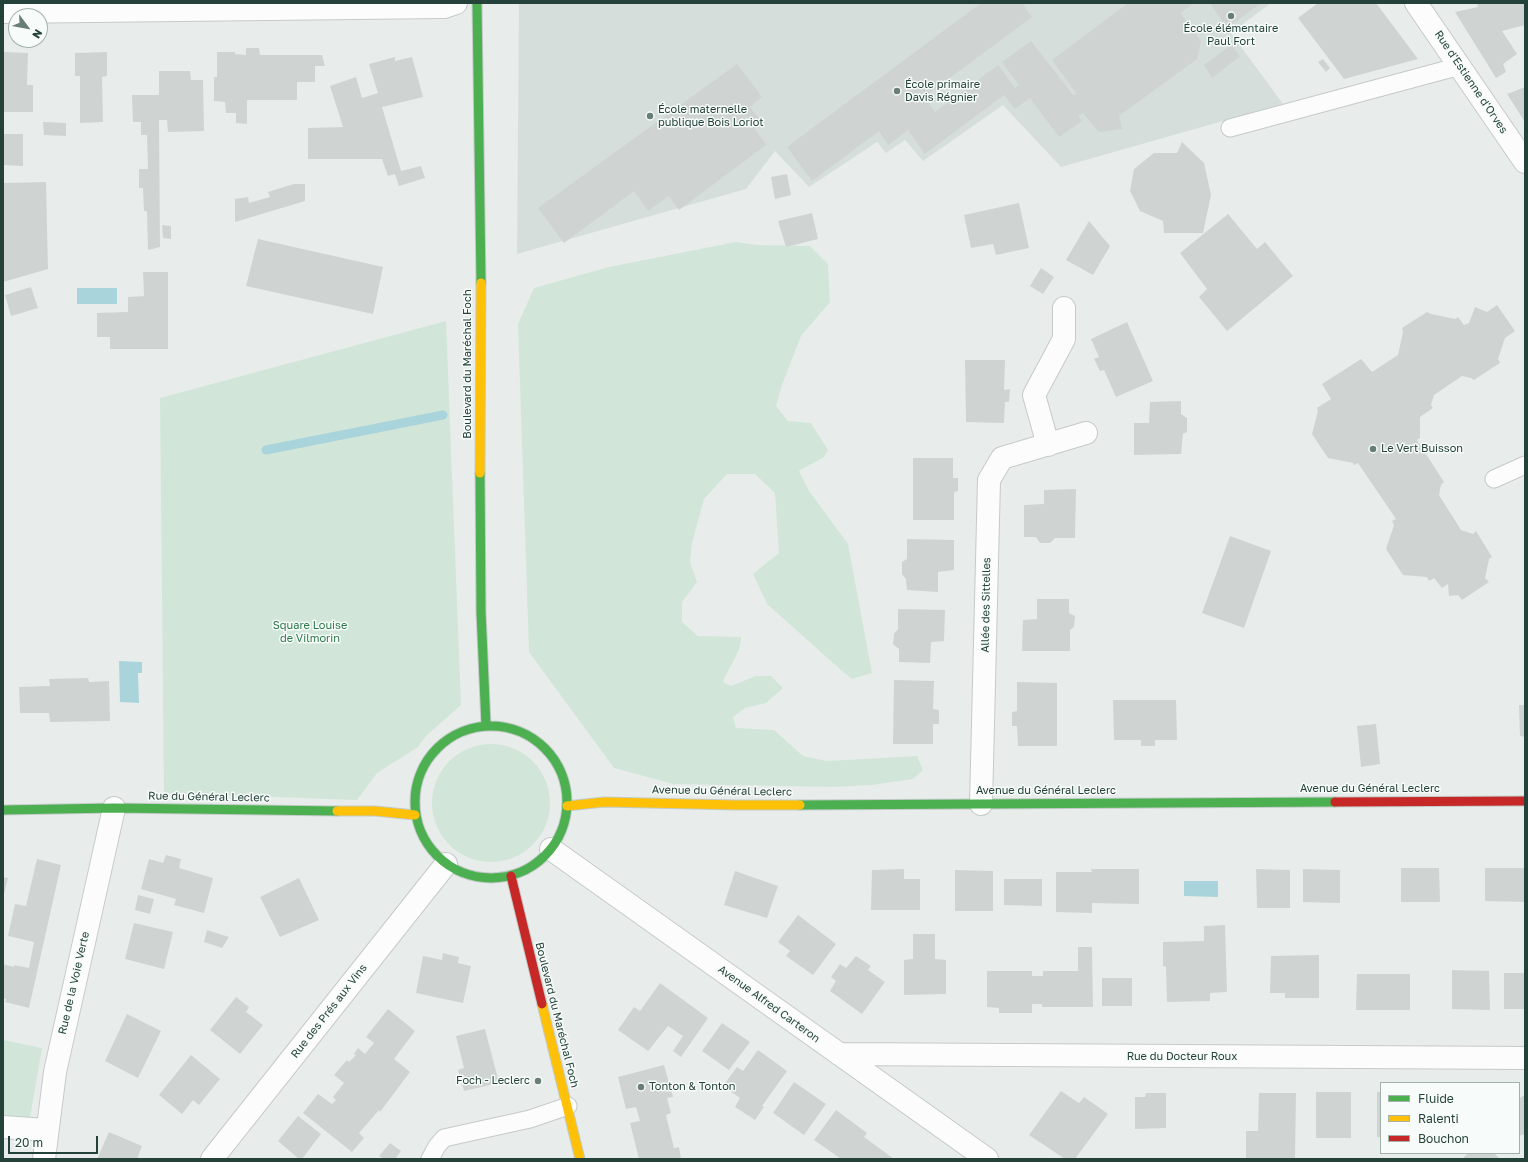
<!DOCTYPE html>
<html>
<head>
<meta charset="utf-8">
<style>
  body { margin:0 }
  #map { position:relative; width:1528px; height:1162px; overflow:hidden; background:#e8edeb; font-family:"Golos Text",sans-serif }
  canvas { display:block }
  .frame { position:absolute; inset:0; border:4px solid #24423a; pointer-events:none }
  .legend { position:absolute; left:1380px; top:1082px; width:140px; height:72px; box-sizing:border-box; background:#f7fbf9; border:1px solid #a3b1ad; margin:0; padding:5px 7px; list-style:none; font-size:12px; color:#24423a }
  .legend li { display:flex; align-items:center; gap:8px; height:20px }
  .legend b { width:20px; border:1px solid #a3b1ad }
  .north { position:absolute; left:8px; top:8px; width:40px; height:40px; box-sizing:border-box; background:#f7fbf9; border:1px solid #a3b1ad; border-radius:50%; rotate:122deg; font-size:11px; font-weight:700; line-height:16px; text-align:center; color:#24423a }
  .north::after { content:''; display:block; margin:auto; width:14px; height:18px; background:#697e78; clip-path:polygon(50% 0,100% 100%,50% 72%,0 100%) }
  .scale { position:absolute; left:8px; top:1136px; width:90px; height:18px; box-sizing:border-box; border:2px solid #24423a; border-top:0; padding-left:5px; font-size:12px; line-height:14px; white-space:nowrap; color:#24423a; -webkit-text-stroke:3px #f7fbf9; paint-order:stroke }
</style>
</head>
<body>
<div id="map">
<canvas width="1528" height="1162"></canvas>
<div class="frame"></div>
<ul class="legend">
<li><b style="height:5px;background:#4caf50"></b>Fluide</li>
<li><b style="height:5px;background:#ffc107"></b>Ralenti</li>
<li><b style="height:5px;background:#c62828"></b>Bouchon</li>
</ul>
<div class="north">N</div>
<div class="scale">20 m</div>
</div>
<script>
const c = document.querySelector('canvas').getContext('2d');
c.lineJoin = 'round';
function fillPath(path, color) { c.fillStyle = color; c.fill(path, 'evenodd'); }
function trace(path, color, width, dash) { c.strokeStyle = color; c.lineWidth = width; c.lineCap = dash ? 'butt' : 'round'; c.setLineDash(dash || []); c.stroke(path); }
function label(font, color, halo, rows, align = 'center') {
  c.font = font + ' "Golos Text",sans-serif'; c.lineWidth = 3; c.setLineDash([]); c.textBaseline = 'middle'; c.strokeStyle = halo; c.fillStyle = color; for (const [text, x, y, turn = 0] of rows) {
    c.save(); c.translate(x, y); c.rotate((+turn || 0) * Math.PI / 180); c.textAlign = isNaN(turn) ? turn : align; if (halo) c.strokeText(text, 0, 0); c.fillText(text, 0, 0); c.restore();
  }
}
fillPath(new Path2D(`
  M519,3h752l-40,30 52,71 -222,63 -58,-62 -80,56 -18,-21 -19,13 -9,-11 -68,45 -34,-36 -29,38 -229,65z`), '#d6dedb');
fillPath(new Path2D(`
  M736,242l21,3 53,1 18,18 2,38 -29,34 -19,49 -6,21 12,15 23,2 17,27 -4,7 -25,14 10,20 39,53 24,129 -20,6 -11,-9 -74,-66 -14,-30 26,-21 -4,-60 -20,-19h-28l-23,25 -12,44 -2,19 7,20 -15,20v20l16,14 43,1c1,14 -13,31 -18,45l8,4 25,-10h15l12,12 -17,15 -21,5 -12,9 3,11 38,2 29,26 24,5 90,-5 6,14 -10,9 -41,6 -39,2 -160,-3 -59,-16 -85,-116 -11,-328 16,-36 75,-21z
  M446,321l15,384 -35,31 -8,11 -41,26 -20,27 -193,-7 -4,-395z
  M432 803a59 59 0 1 1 118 0a59 59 0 1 1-118 0Z
  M3,1040l39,8 -12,70 -27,-2z`), '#d1e6d8');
fillPath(new Path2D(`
  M77,288h40v16h-40z
  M119,661l23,1v11h-4l1,30 -19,-1z
  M1184,881h34v16l-34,-1z`), '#a9d4db');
trace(new Path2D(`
  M266,450l177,-35`), '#a9d4db', 9);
fillPath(new Path2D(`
  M981,3h41l10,14 -108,80 11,15 63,-47 17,23 4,-3 -17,-23 29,-21 42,54 4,-1 -25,-34 76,-57h64l1,1 -13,9 21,28 -4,18 -78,57 3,13 -23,3 -16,-19 -5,3 4,5 -23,16 -29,-39 -15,11 -11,-14 -79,59 -17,-24 -20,15 -9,-14 -67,50 -25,-34z
  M1210,3h51l-34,25z
  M1318,3h58l42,56 -74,20 -46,-61z
  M1477,3h48v22l-23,6 15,23 -14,10 3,8 -10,6 -41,-66 23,-5z
  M1231,45l9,11 -28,22 -8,-13z
  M246,48h13l1,7h62l3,11h-10v16h-18v18h-50v24l-11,-1v-10h-10l-1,-11 -11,-1v-24h3v-25h18v2l11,1z
  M3,52l25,1 -1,32h6v27h-30z
  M107,52v24l-5,1 1,45 -23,1v-47h-5v-23z
  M395,57v4l17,-4 11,40 -41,10 19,64 20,-5 4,12 -26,8 -4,-12 -7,2 -6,-17h-74v-31l35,-1 -13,-41 26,-9 6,21 16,-5 -9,-29z
  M1323,59l7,9 -4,4 -8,-10z
  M737,64l25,33 -12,10 10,13 -7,6 13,19 -87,65 -10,-14 -21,15 -14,-20 -70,52 -26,-35z
  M159,71h31l1,9h12l1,51 -36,1 -1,-12h-8l1,127 -12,3 -1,-39h-3l-1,-23h-4v-19h9l-1,-34h-6v-13h-8l-1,-27h27z
  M1525,87v35l-18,-28z
  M43,122l23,1v13l-22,-1z
  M3,134h20v32l-20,-1z
  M1182,142l22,21 7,32 -8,38h-39l-1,-12 -23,-10 -10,-20 4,-22 20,-16h23z
  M787,174l4,21 -16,4 -4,-22z
  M46,182l2,87 -45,13v-99z
  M294,184h11v17l-70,21v-23l13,-2 1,6 21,-6 -2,-5z
  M1019,203l10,45 -33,7 -3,-11 -22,4 -7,-33z
  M812,213l6,26 -32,8 -8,-26z
  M1228,214l29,35 8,-7 28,34 -66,55 -28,-34 8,-8 -27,-36z
  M1089,221l21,25 -17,29 -27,-15z
  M162,225l9,1v13l-8,-1z
  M258,239l125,28 -10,47 -127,-28z
  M1041,268l13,9 -11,17 -13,-8z
  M143,272h25v77h-58v-12h-13v-24l31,-1v-15l16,-1z
  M31,287l7,21 -27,8 -6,-21z
  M1497,305l18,26 -10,7 -7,21 2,4 -26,17 -3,-2 -9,-2 -28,19 -3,10 2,3 -13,9v21l-3,2 27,42 -3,3 -2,10 22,35 12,4 3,-3 16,26 -3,2 -4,19 4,4 -27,18 -4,-5 -9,1 -1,-12 -6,4 -8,-10 -5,3 -2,-4 -24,-2 -17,-26 8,-24 -2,-4 4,-2 -38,-56 -4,2 -1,-2 -25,-5 -16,-24 6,-23 -1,-3 14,-9 -9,-15 39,-25 11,13 26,-17 5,-23 -1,-4 25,-16 4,2 24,5 3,-2 6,8 5,-2 6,-16 12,5z
  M1127,322l26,59 -37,16 -12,-27 -4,1 -6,-12 5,-2 -8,-18z
  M965,360h40l-1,30 6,-1 -1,13h-4l-1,21 -38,-1z
  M1181,401v13l6,4v14l-4,2 -2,20 -47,1v-32h15l1,-21z
  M913,458h40v20h5v13l-4,1v28h-41z
  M1076,489l-1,49h-20l-5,5h-10l-4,-6h-12v-32l20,-1v-14z
  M1230,536l41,15 -27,77 -42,-15z
  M907,539l47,1v30l-16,2v20l-31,-2 -1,-11 -4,-5v-12l5,-3z
  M1037,599h32v14l6,3 -1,11 -4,3v21h-48l1,-31 14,-1z
  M898,609l47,1 -1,31 -13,1 -1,21 -31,-1v-13l-6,-5 1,-10 4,-5z
  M88,678l1,4 20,-1 1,40 -60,1 -1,-9h-29l-1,-26 31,-1 -1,-7z
  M894,680l40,1 -1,28 6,1v14h-6v20h-40z
  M1017,682l40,1v63h-39l-1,-20h-5v-14l5,-1z
  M1113,700h63l1,40h-22v6h-14v-6h-27z
  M1519,705h6v32l-5,-1z
  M1376,724l4,40 -19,3 -4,-41z
  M166,855l15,4 -2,9 34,10 -9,35 -30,-8 2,-6 -35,-10 8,-30 14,4z
  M37,859l24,6 -32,143 -24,-6 1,-3 -3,-1v-34l11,3v-2l15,3 5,-26 -26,-6 7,-32 11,2z
  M1401,868h38l1,34h-39z
  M1485,868h40v34l-40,-1z
  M904,869v10h16v31h-49l1,-40z
  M1091,869h48v35l-47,-1v10l-36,-1v-40h36z
  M1256,869l34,1v38h-33z
  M1303,869l37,1v33l-37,-1z
  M955,870l38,1v40h-38z
  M735,871l43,15 -11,32 -43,-13z
  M3,877l5,1 -4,16h-1z
  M299,878l20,42 -39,17 -20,-40z
  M1004,879h38v27l-38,-1z
  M138,895l16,4 -4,15 -15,-4z
  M798,915l38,29 -23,31 -27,-19 4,-5 -12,-9z
  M134,923l39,9 -9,37 -39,-10z
  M1225,925l2,67 -17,1v8l-43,1 -1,-35 -3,-1v-24l41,-1v-15z
  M207,930l22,7 -7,11 -18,-6z
  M913,934h22v25l11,1v34l-42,1v-35l9,-1z
  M1078,947h14l1,60h-51v-3h-10v9h-33v-5l-12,-1v-36h45v5h11v-5h35z
  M443,953l16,4 -1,6 13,3 -8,37 -47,-10 7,-37 19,4z
  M1319,955v43h-34v-5h-15l1,-37z
  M856,956l15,10 -3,4 17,12 -23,32 -32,-23 6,-10 -5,-4 9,-13 6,4z
  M1452,970l37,1 1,39 -38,-1z
  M1504,973h21v36h-21z
  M1357,974h53v36h-54z
  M1102,978h30v28h-30z
  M660,983l48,35 -27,39 -8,-6 10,-15 -15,-10 -20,25 -30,-21 16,-23 6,4z
  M236,997l13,10 -3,5 17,13 -23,29 -30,-24z
  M388,1009l27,22 -21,28 16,13 -30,40 -1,-2 -20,23 5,5 -12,14 -49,-39 15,-19 14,10 4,-4 -3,-3 11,-14 -10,-8 13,-15 2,2 7,-7 -2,-1 4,-6 7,6 9,-11 -8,-6z
  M127,1014l34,17 -23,47 -33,-17z
  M722,1023l28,19 -21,28 -27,-19z
  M485,1029l14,54 -35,8 -6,-21 6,-2 -8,-32z
  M758,1050l29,21 -25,35 2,1 -9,13 -20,-13 5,-9 -17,-12 14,-19 6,4z
  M191,1055l29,24 -21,26 -6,-5 -11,14 -23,-19z
  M664,1065l9,32 -6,1 4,15 -5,2 8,33 5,-1 2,12h-42l-9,-36 10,-2 -4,-14 -10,2 -8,-32z
  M794,1082l32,22 -22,31 -31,-22z
  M1061,1091l18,12 5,-6 24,17 -33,45h-10l-36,-24z
  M1316,1092h35v46h-35z
  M1377,1092h4v45h-4z
  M1146,1093h20v35l-31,1v-32h10z
  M1259,1093h37l-1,66h-49v-28h12z
  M1525,1095v39l-6,2v-38z
  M836,1110l31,23 -3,4 30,22h-53l-27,-19z
  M298,1116l23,18 -19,25h-3l-21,-18z
  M109,1132l33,14 -5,13h-40z
  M390,1143l11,8 -6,8h-11l-5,-3z
  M1468,1153h26l6,6h-36l-1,-1z`), '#cfd4d2');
const lane = new Path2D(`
  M1230,128l230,-62
  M1494,479l31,-14
  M430,1159l7,-13 7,-8 86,-19 38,-13`);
const street = new Path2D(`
  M1416,3l109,159
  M3,12l441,-5 12,-4
  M1048,445l-14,-50 30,-56v-31
  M981,804l8,-324 13,-22 84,-25
  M551,849l436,310
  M839,1054l686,4
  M3,1127l44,3
  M44,1159l11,-87 59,-264
  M212,1159l234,-295`);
const fast = new Path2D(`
  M477,3l4,280
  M480,473l1,139 5,113
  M415 802a76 76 0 1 1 152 0a76 76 0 1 1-152 0Z
  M800,805l535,-3
  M3,810l111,-2 223,3`);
const slow = new Path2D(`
  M480,473l1,-190
  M567,806l37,-4 131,3h65
  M337,811h38l40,4
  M542,1004l38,155`);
const jam = new Path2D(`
  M1335,802l190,-1
  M511,876l31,128`);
trace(lane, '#c5cac8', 19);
trace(street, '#c5cac8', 24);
trace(fast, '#c3cbc8', 11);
trace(slow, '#c3cbc8', 11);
trace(jam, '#c3cbc8', 11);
trace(lane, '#fcfcfc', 17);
trace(street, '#fcfcfc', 22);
trace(fast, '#4caf50', 9);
trace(slow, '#ffc107', 9);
trace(jam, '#c62828', 9);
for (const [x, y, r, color] of [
  [1231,16,4,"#697e78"],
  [897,91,4,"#697e78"],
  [650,116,4,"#697e78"],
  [1373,449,4,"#697e78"],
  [538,1081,4,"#697e78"],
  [641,1087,4,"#697e78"]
]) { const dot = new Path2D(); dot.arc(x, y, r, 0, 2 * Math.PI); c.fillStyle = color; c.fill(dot); trace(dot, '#f7fbf9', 1.5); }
label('11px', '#24423a', '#f7fbf9', [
  ["École élémentaire",1231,29,"center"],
  ["Paul Fort",1231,42,"center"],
  ["École primaire",905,85],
  ["Davis Régnier",905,98],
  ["École maternelle",658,110],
  ["publique Bois Loriot",658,123],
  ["Le Vert Buisson",1381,449],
  ["Foch - Leclerc",530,1081,"right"],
  ["Tonton & Tonton",649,1087]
], 'left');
label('11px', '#24423a', '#f7fbf9', [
  ["Rue d'Estienne d'Orves",1471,82,56],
  ["Boulevard du Maréchal Foch",468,364,-90],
  ["Allée des Sittelles",986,605,-89],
  ["Avenue du Général Leclerc",1370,789],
  ["Avenue du Général Leclerc",722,791,1],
  ["Avenue du Général Leclerc",1046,791],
  ["Rue du Général Leclerc",209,797,1],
  ["Rue de la Voie Verte",74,983,-77],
  ["Avenue Alfred Carteron",769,1004,36],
  ["Rue des Prés aux Vins",329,1011,-52],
  ["Boulevard du Maréchal Foch",557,1015,76],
  ["Rue du Docteur Roux",1182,1057]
]);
label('11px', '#2d7a4b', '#f7fbf9', [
  ["Square Louise",310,626],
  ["de Vilmorin",310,639]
]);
</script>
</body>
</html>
